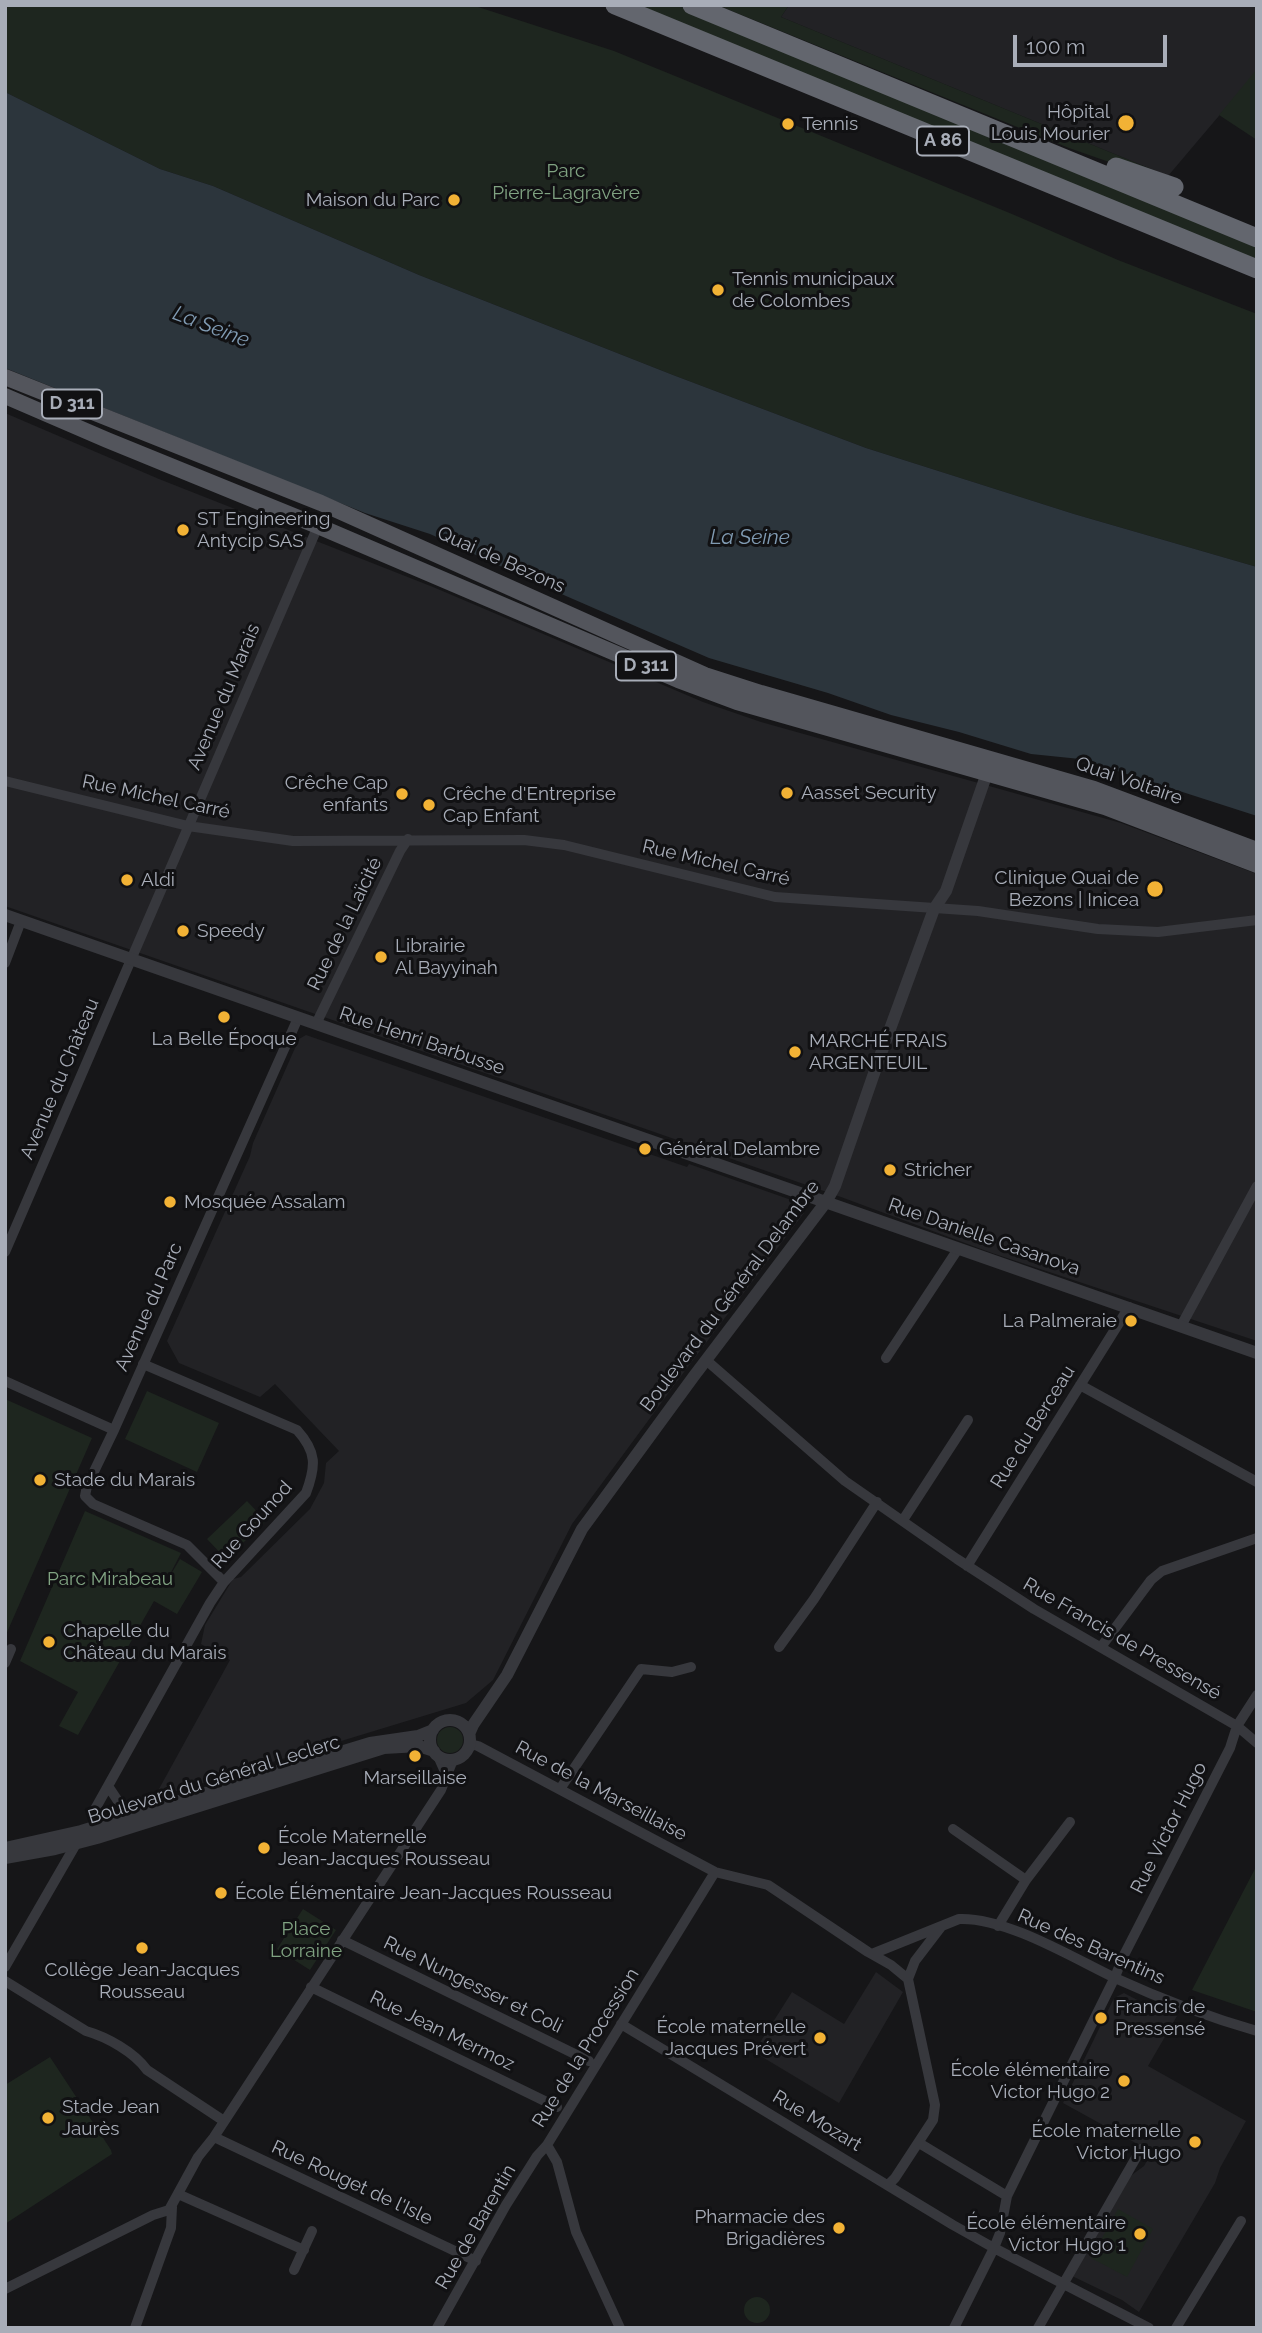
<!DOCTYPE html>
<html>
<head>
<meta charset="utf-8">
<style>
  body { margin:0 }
  #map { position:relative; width:1262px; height:2333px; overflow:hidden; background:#161618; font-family:Raleway,sans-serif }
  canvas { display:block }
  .frame { position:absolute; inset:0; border:7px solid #a8adb8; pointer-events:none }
  .scale { position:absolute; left:1013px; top:35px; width:154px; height:32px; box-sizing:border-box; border:4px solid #a8adb8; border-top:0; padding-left:9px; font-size:21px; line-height:24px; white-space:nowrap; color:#a8adb8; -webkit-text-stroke:5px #111113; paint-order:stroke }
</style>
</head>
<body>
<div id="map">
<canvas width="1262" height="2333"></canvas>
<div class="frame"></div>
<div class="scale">100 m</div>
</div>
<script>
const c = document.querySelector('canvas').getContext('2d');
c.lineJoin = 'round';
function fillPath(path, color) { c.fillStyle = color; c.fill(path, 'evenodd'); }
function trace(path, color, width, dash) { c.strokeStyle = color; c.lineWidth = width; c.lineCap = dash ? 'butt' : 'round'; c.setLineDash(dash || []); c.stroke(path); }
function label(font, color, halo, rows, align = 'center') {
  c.font = font + ' Raleway,sans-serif'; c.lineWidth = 6; c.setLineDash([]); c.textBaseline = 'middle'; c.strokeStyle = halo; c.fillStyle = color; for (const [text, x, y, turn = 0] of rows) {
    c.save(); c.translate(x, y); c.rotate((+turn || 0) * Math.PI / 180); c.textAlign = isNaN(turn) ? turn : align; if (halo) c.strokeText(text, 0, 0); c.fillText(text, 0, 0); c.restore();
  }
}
fillPath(new Path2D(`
  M789,5h468v66l-89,105 -387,-159z
  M5,413l154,66 274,108 270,115 58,20 360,101 136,51v467l-265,-88 -151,-56 -836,-291z
  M306,1035l381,132 2,-3 108,38 5,4 2,7 -123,163 -109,148 -79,156 -27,23 -312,95 76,-138 -29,-16 4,-19 28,-46 8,-2 69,-68 14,-26 2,-20 13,-12 -64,-67 -15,13 -81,-34 -12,-22 83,-185 3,-13 46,-104z
  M876,1972l27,20 -64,111 -85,-51 38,-60 52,32z
  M1124,1993l21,11h4l28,12 -29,50 98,55 -26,47 -5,15 -76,129 -17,-12 -50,-24 53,-96 19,-14 8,-14 -89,-49 51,-105z`), '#222225');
fillPath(new Path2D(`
  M5,5h467l142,46 398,163 106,46 139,54v253l-183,-53 -208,-66 -193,-73 -254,-100 -206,-89 -53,-17 -155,-77z
  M629,5h48l580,240v18z
  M717,5h72l-8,12 387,159 -13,2 -86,-30z
  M1257,69v71l-38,-25z
  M147,1391l72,32 -22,49 -72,-33z
  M5,1399l87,39 -87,199z
  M247,1501l19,20 -40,38 -19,-20z
  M85,1511l96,42 -16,31 15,-25 22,13 -25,42 -23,-13 -76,134 -19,-9 19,-34 -58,-31z
  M437 1740a13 13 0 1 1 26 0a13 13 0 1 1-26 0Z
  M1257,1865v147l-65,-22z
  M303,1909l33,21 -26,40 -33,-21z
  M50,2057l61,93 1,4 -107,70v-139z
  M1118,2209l35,20 -26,48 -36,-19z
  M744 2310a13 13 0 1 1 26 0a13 13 0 1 1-26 0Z`), '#1e261f');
fillPath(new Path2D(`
  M5,92l155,77 53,17 206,89 254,100 193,73 208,66 183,53v249l-177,-57 -49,-5 -72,-22 -68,-17 -63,-22 -119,-35 -143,-62 -136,-62 -65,-21 -360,-145z`), '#2c353c');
trace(new Path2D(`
  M5,781l183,45 105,15 231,-1 40,5 211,52 203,14 120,18 60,3 99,-12
  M5,963l16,-42
  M316,1024l84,-173 8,-12
  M5,1252l313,-726
  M1181,1326l76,-140
  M886,1358l72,-109
  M706,1360l139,121 112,78 77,50 203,117 20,17
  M5,1381l109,49
  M1080,1385l177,97
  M903,1520l65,-100
  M967,1566l162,-259
  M224,1582l-37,-37 -94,-41 -8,-8 2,-10 27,-56 184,-412
  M779,1647l35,-48 63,-97
  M1101,1647l50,-67 11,-9 95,-33
  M5,1663l6,-14
  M470,1744l8,2 237,126 53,13 100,67 23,13 17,14
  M438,1756l8,18
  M108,1786l10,15 14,15
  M560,1789l81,-120 31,3 19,-5
  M94,1811l116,-208 14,-21 82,-89c10,-27 11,-41 -9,-63l-154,-66
  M953,1829l73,51
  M998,1926l28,-46 44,-58
  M342,1940l247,121
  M872,1954l87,-35c47,-2 114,39 156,59 46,21 93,39 142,53
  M5,1967l71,-123
  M5,1981l81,50c21,6 48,21 61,39l77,51
  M311,1987l246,120
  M621,2024l332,201 41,23 155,80
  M214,2137l262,124
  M919,2143l88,53
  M547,2145l10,17 19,70 44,96
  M888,2185l7,-7 38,-58 2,-15 -27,-126 7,-18 26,-34
  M178,2194l126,56
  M294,2270l18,-39
  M5,2289l148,-74 16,-5 29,-53 16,-20 227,-347 12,-30
  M135,2328l36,-100 1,-21
  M437,2328l69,-123 31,-49 10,-11 168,-273
  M954,2328l40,-80 6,-15 7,-37 108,-219 8,-20 107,-209 7,-22 20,-31
  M1038,2328l103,-179
  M1176,2328l65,-107`), '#37383d', 10);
trace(new Path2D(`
  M5,915l1252,438
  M430 1740a20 20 0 1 1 40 0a20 20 0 1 1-40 0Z
  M469,1734l4,-9 34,-50 75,-146 112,-153 132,-174 9,-16 44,-127 55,-150 12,-18 41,-118
  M5,1848l76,-17 289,-88 48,-7 15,-6
  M5,1858l50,-9 42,-11 287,-90 35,-2 15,5`), '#37383d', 12);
trace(new Path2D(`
  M5,377l316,126 384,172 56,18 333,96 163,61
  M5,396l102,44 211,86 360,154 59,22 368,105 152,58`), '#53555c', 16);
trace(new Path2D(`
  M615,5l642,264
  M692,5l565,233
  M1116,167l58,20`), '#63666e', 19);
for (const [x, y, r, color] of [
  [1126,123,9,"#f2b235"],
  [788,124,7,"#f2b235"],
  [454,200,7,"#f2b235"],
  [718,290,7,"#f2b235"],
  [183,530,7,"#f2b235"],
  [787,793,7,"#f2b235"],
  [402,794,7,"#f2b235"],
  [429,805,7,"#f2b235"],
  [127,880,7,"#f2b235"],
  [1155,889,9,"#f2b235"],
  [183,931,7,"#f2b235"],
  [381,957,7,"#f2b235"],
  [224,1017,7,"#f2b235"],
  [795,1052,7,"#f2b235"],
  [645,1149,7,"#f2b235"],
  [890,1170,7,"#f2b235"],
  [170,1202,7,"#f2b235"],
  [1131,1321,7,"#f2b235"],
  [40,1480,7,"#f2b235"],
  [49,1642,7,"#f2b235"],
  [415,1756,7,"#f2b235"],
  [264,1848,7,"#f2b235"],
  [221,1893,7,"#f2b235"],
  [142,1948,7,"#f2b235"],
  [1101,2018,7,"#f2b235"],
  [820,2038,7,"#f2b235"],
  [1124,2081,7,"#f2b235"],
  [48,2118,7,"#f2b235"],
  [1195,2142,7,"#f2b235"],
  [839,2228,7,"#f2b235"],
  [1140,2234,7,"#f2b235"]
]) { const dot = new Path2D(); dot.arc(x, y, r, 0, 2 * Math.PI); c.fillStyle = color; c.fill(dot); trace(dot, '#111113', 2.5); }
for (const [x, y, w] of [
  [943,141,52],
  [72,404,60],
  [646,666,60]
]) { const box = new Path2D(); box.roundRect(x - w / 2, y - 14.5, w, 29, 5); c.fillStyle = '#111113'; c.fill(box); trace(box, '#a8adb8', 2); }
label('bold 18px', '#a8adb8', null, [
  ["A 86",943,141],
  ["D 311",72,404],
  ["D 311",646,666]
]);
label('19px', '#a8adb8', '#111113', [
  ["Hôpital",1110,112,"right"],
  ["Louis Mourier",1110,134,"right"],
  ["Tennis",802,124],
  ["Maison du Parc",440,200,"right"],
  ["Tennis municipaux",732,279],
  ["de Colombes",732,301],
  ["ST Engineering",197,519],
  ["Antycip SAS",197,541],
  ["Crêche Cap",388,783,"right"],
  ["enfants",388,805,"right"],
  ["Aasset Security",801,793],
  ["Crêche d'Entreprise",443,794],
  ["Cap Enfant",443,816],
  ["Clinique Quai de",1139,878,"right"],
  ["Bezons | Inicea",1139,900,"right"],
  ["Aldi",141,880],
  ["Speedy",197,931],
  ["Librairie",395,946],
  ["Al Bayyinah",395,968],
  ["La Belle Époque",224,1039,"center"],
  ["MARCHÉ FRAIS",809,1041],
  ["ARGENTEUIL",809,1063],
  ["Général Delambre",659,1149],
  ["Stricher",904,1170],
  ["Mosquée Assalam",184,1202],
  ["La Palmeraie",1117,1321,"right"],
  ["Stade du Marais",54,1480],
  ["Chapelle du",63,1631],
  ["Château du Marais",63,1653],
  ["Marseillaise",415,1778,"center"],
  ["École Maternelle",278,1837],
  ["Jean-Jacques Rousseau",278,1859],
  ["École Élémentaire Jean-Jacques Rousseau",235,1893],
  ["Collège Jean-Jacques",142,1970,"center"],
  ["Rousseau",142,1992,"center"],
  ["Francis de",1115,2007],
  ["Pressensé",1115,2029],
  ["École maternelle",806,2027,"right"],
  ["Jacques Prévert",806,2049,"right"],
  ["École élémentaire",1110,2070,"right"],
  ["Victor Hugo 2",1110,2092,"right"],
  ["Stade Jean",62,2107],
  ["Jaurès",62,2129],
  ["École maternelle",1181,2131,"right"],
  ["Victor Hugo",1181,2153,"right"],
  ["Pharmacie des",825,2217,"right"],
  ["Brigadières",825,2239,"right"],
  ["École élémentaire",1126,2223,"right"],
  ["Victor Hugo 1",1126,2245,"right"]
], 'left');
label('19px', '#80a382', '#111113', [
  ["Parc",566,171],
  ["Pierre-Lagravère",566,193],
  ["Parc Mirabeau",110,1579],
  ["Place",306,1929],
  ["Lorraine",306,1951]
]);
label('19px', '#a8adb8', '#111113', [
  ["Quai de Bezons",501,560,24],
  ["Avenue du Marais",224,697,-67],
  ["Quai Voltaire",1129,781,19],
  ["Rue Michel Carré",156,797,12],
  ["Rue Michel Carré",716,863,13],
  ["Rue de la Laïcité",345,924,-64],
  ["Rue Henri Barbusse",422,1041,19],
  ["Avenue du Château",60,1079,-67],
  ["Rue Danielle Casanova",984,1237,19],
  ["Boulevard du Général Delambre",730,1296,-53],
  ["Avenue du Parc",149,1307,-66],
  ["Rue du Berceau",1033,1427,-58],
  ["Rue Gounod",252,1525,-48],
  ["Rue Francis de Pressensé",1122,1639,30],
  ["Boulevard du Général Leclerc",214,1780,-17],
  ["Rue de la Marseillaise",601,1791,28],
  ["Rue Victor Hugo",1169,1828,-63],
  ["Rue des Barentins",1091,1947,24],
  ["Rue Nungesser et Coli",473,1985,26],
  ["Rue Jean Mermoz",442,2031,26],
  ["Rue de la Procession",586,2048,-58],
  ["Rue Mozart",817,2121,31],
  ["Rue Rouget de l'Isle",352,2183,25],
  ["Rue de Barentin",476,2227,-60]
]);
label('italic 21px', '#809bb3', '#111113', [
  ["La Seine",211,327,21],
  ["La Seine",750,538]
]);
</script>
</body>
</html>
